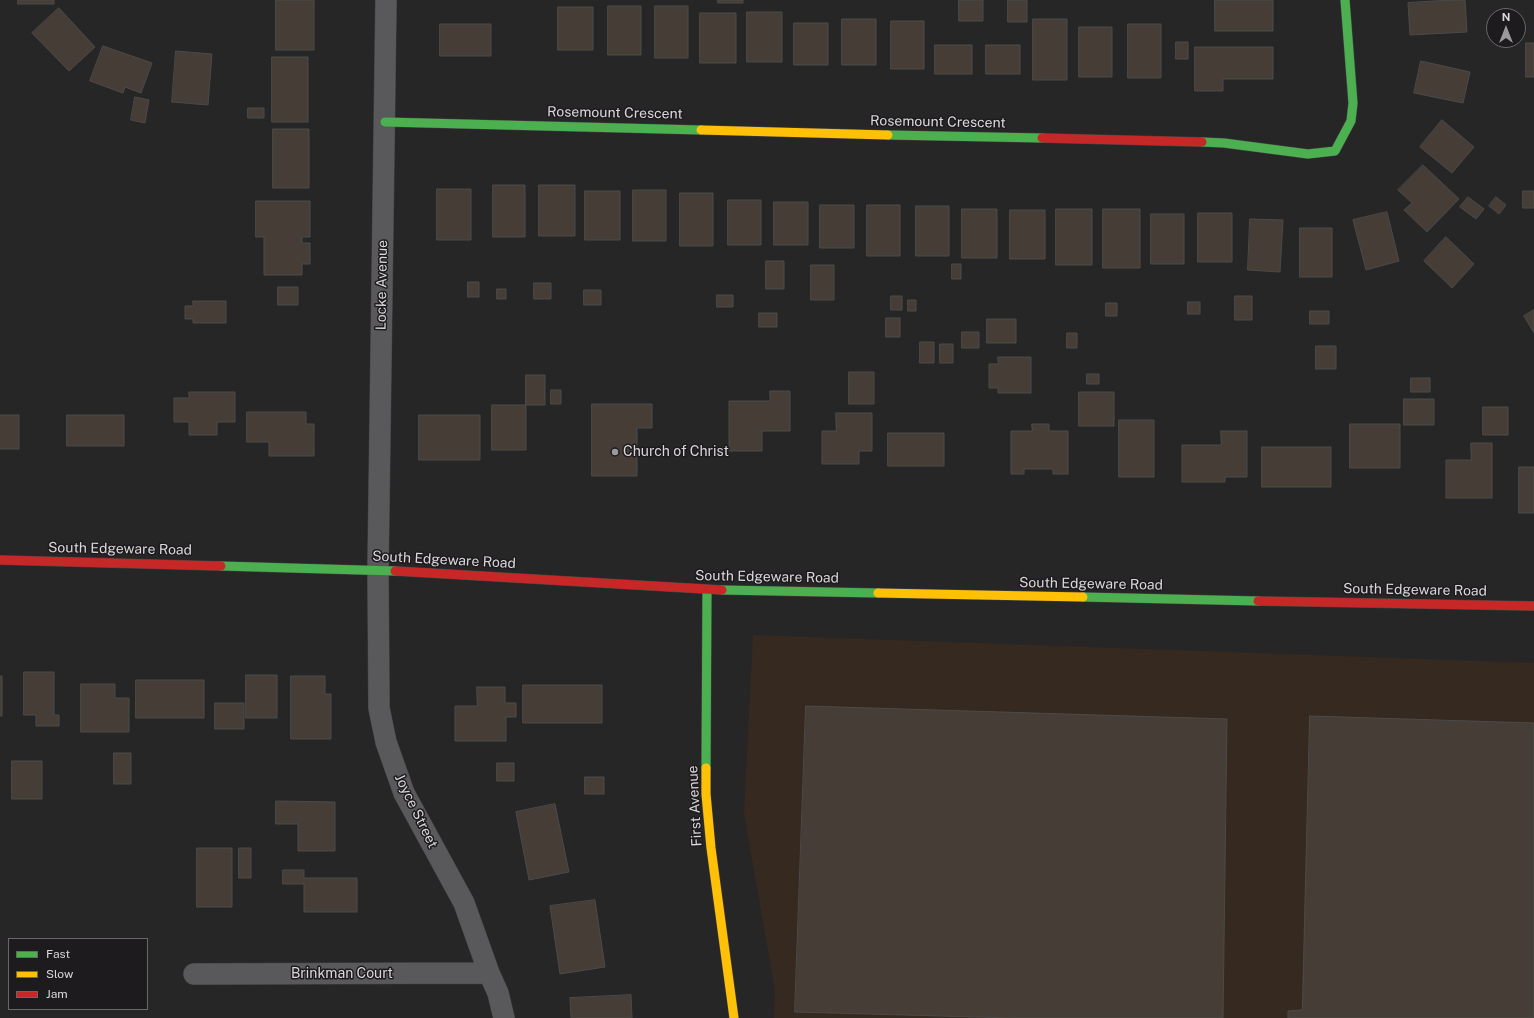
<!DOCTYPE html>
<html>
<head>
<meta charset="utf-8">
<style>
  body { margin:0 }
  #map { position:relative; width:1534px; height:1018px; overflow:hidden; background:#272627; font-family:"Public Sans",sans-serif }
  canvas { display:block }
  .legend { position:absolute; left:8px; top:938px; width:140px; height:72px; box-sizing:border-box; background:#1e1b1f; border:1px solid #69676a; margin:0; padding:5px 7px; list-style:none; font-size:12px; color:#dad8da }
  .legend li { display:flex; align-items:center; gap:8px; height:20px }
  .legend b { width:20px; border:1px solid #69676a }
  .north { position:absolute; left:1486px; top:8px; width:40px; height:40px; box-sizing:border-box; background:#1e1b1f; border:1px solid #69676a; border-radius:50%; rotate:0deg; font-size:11px; font-weight:700; line-height:16px; text-align:center; color:#dad8da }
  .north::after { content:''; display:block; margin:auto; width:14px; height:18px; background:#9b9a9b; clip-path:polygon(50% 0,100% 100%,50% 72%,0 100%) }
</style>
</head>
<body>
<div id="map">
<canvas width="1534" height="1018"></canvas>
<ul class="legend">
<li><b style="height:5px;background:#4caf50"></b>Fast</li>
<li><b style="height:5px;background:#ffc107"></b>Slow</li>
<li><b style="height:5px;background:#c62828"></b>Jam</li>
</ul>
<div class="north">N</div>
</div>
<script>
const c = document.querySelector('canvas').getContext('2d');
c.lineJoin = 'round';
function fillPath(path, color) { c.fillStyle = color; c.fill(path, 'evenodd'); }
function trace(path, color, width, dash) { c.strokeStyle = color; c.lineWidth = width; c.lineCap = dash ? 'butt' : 'round'; c.setLineDash(dash || []); c.stroke(path); }
function label(font, color, halo, rows, align = 'center') {
  c.font = font + ' "Public Sans",sans-serif'; c.lineWidth = 3; c.setLineDash([]); c.textBaseline = 'middle'; c.strokeStyle = halo; c.fillStyle = color; for (const [text, x, y, turn = 0] of rows) {
    c.save(); c.translate(x, y); c.rotate((+turn || 0) * Math.PI / 180); c.textAlign = isNaN(turn) ? turn : align; if (halo) c.strokeText(text, 0, 0); c.fillText(text, 0, 0); c.restore();
  }
}
fillPath(new Path2D(`
  M753,635l781,28v355h-760l1,-27 -31,-178z`), '#36291f');
const building = new Path2D(`
  M18,0h36v4h-36z
  M276,0h38v50h-38z
  M718,0h25v3h-25z
  M959,0h24v21h-24z
  M1008,0h19v22h-19z
  M1215,0h58v31h-58z
  M1450,0h15l2,32 -57,3 -2,-32z
  M608,6h33v49h-33z
  M655,6h33v52h-33z
  M558,7h35v43h-35z
  M59,8l36,39 -26,24 -37,-38z
  M747,12h35v50h-35z
  M700,13h36v50h-36z
  M842,19h34v46h-34z
  M1033,19h34v61h-34z
  M891,21h33v48h-33z
  M794,23h34v42h-34z
  M440,24h51v32h-51z
  M1128,24h33v54h-33z
  M1079,27h33v50h-33z
  M1176,42h12v17h-12z
  M1526,43h8v34h-8z
  M935,45h37v29h-37z
  M986,45h34v29h-34z
  M103,46l49,17 -11,30 -16,-6 -2,6 -33,-12z
  M1195,47h78v32h-50v12h-28z
  M176,51l36,3 -4,51 -36,-3z
  M272,57h36v65h-36z
  M1421,61l49,11 -7,31 -49,-10z
  M135,97l14,3 -4,23 -14,-3z
  M248,108h16v10h-16z
  M1442,120l32,27 -22,26 -32,-26z
  M273,129h36v59h-36z
  M1423,165l36,34 -32,33 -23,-22 8,-7 -14,-13z
  M493,185h32v52h-32z
  M539,185h36v51h-36z
  M437,189h34v51h-34z
  M633,190h33v51h-33z
  M585,191h35v49h-35z
  M1523,191h11v17h-11z
  M680,193h33v53h-33z
  M1468,197l16,12 -8,10 -16,-12z
  M1496,197l10,8 -7,9 -10,-8z
  M728,200h33v45h-33z
  M256,201h54v36h-8v6h8v21h-8v11h-38v-38h-8z
  M774,202h34v43h-34z
  M820,205h34v43h-34z
  M867,205h33v51h-33z
  M916,206h33v50h-33z
  M962,209h35v49h-35z
  M1056,209h36v56h-36z
  M1103,209h37v59h-37z
  M1010,210h35v49h-35z
  M1387,212l12,49 -33,9 -13,-50z
  M1198,213h34v49h-34z
  M1151,214h33v50h-33z
  M1250,219l33,1 -3,52 -32,-2z
  M1300,228h32v49h-32z
  M1446,237l28,27 -22,24 -28,-27z
  M766,261h18v28h-18z
  M952,264h9v15h-9z
  M811,265h23v35h-23z
  M468,282h11v15h-11z
  M534,283h17v16h-17z
  M278,287h20v18h-20z
  M497,289h9v10h-9z
  M584,290h17v15h-17z
  M717,295h16v12h-16z
  M891,296h11v14h-11z
  M1235,296h17v24h-17z
  M908,300h8v11h-8z
  M193,301h33v22h-33v-4h-8v-13h8z
  M1188,302h12v12h-12z
  M1106,303h11v13h-11z
  M1534,310v23l-10,-17z
  M1310,311h19v13h-19z
  M759,313h18v14h-18z
  M886,318h14v19h-14z
  M987,319h29v24h-29z
  M962,332h17v16h-17z
  M1067,333h10v15h-10z
  M920,342h14v21h-14z
  M940,344h13v19h-13z
  M1316,346h20v23h-20z
  M998,357h33v36h-33v-5h-9v-24h9z
  M849,372h25v32h-25z
  M1087,374h12v10h-12z
  M526,375h19v30h-19z
  M1411,378h19v14h-19z
  M551,390h10v14h-10z
  M770,391h20v40h-28v20h-33v-50h41z
  M189,392h46v30h-18v13h-28v-13h-15v-24h15z
  M1079,392h35v34h-35z
  M1404,399h30v26h-30z
  M592,404h60v24h-15v48h-45z
  M492,405h34v45h-34z
  M1483,407h25v28h-25z
  M247,412h59v12h8v32h-45v-14h-22z
  M836,413h36v38h-13v13h-37v-33h14z
  M0,415h19v34h-19z
  M67,415h57v31h-57z
  M419,415h61v45h-61z
  M1119,420h35v57h-35z
  M1032,424h17v7h19v43h-15v-5h-29v5h-13v-43h21z
  M1350,424h50v44h-50z
  M1221,431h26v46h-22v5h-43v-37h39z
  M888,433h56v33h-56z
  M1471,443h21v55h-46v-38h25z
  M1262,447h69v40h-69z
  M1519,467h15v46h-15z
  M24,672h30v43h5v11h-23v-11h-12z
  M246,675h31v43h-31z
  M0,676h2v40h-2z
  M291,676h34v18h6v45h-40z
  M136,680h68v38h-68z
  M81,684h34v14h14v34h-48z
  M523,685h79v38h-79z
  M477,687h28v16h11v14h-10v24h-51v-35h22z
  M215,703h29v26h-29z
  M806,706l421,13 -4,299h-210l-218,-6z
  M1310,716l224,7v295h-246v-7l14,-1z
  M114,753h17v31h-17z
  M12,761h30v38h-30z
  M497,763h17v18h-17z
  M585,777h19v17h-19z
  M276,801l59,1v49h-37v-27h-22z
  M555,804l14,68 -40,8 -13,-68z
  M197,848h35v59h-35z
  M239,848h12v30h-12z
  M283,870h21v8h53v34h-53v-28h-21z
  M595,900l10,67 -45,7 -10,-68z
  M631,995l1,23h-61l-1,-20z`);
fillPath(building, '#463e36');
trace(building, '#4b4a4a', 1);
const street = new Path2D(`
  M386,0l-8,570 1,138 7,34 18,51 60,110 25,70 9,20 6,25
  M194,974l295,-1`);
const fast = new Path2D(`
  M385,122l316,8
  M888,135l154,3
  M1202,142l22,1 84,11 27,-3 16,-30 2,-18 -8,-103
  M221,566l174,5
  M722,590l156,3
  M1083,597l175,4
  M706,768l1,-178`);
const slow = new Path2D(`
  M701,130l187,5
  M878,593l205,4
  M706,768v26l5,54 23,170`);
const jam = new Path2D(`
  M1042,138l160,4
  M0,560l221,6
  M395,571l327,19
  M1258,601l276,5`);
trace(street, '#444344', 22);
trace(fast, '#444344', 10);
trace(slow, '#444344', 10);
trace(jam, '#444344', 10);
trace(street, '#59585a', 21);
trace(fast, '#4caf50', 9);
trace(slow, '#ffc107', 9);
trace(jam, '#c62828', 9);
for (const [x, y, r, color] of [
  [615,452,4,"#9b9a9b"]
]) { const dot = new Path2D(); dot.arc(x, y, r, 0, 2 * Math.PI); c.fillStyle = color; c.fill(dot); trace(dot, '#1e1b1f', 1.5); }
label('14px', '#dad8da', '#1e1b1f', [
  ["Rosemount Crescent",615,113,1],
  ["Rosemount Crescent",938,122,1],
  ["Locke Avenue",382,285,-89],
  ["South Edgeware Road",120,549,1],
  ["South Edgeware Road",444,560,3],
  ["South Edgeware Road",767,577,1],
  ["South Edgeware Road",1091,584,1],
  ["South Edgeware Road",1415,590,1],
  ["First Avenue",695,806,-93],
  ["Joyce Street",416,811,64],
  ["Brinkman Court",342,974]
]);
label('14px', '#dad8da', '#1e1b1f', [
  ["Church of Christ",623,452]
], 'left');
</script>
</body>
</html>
